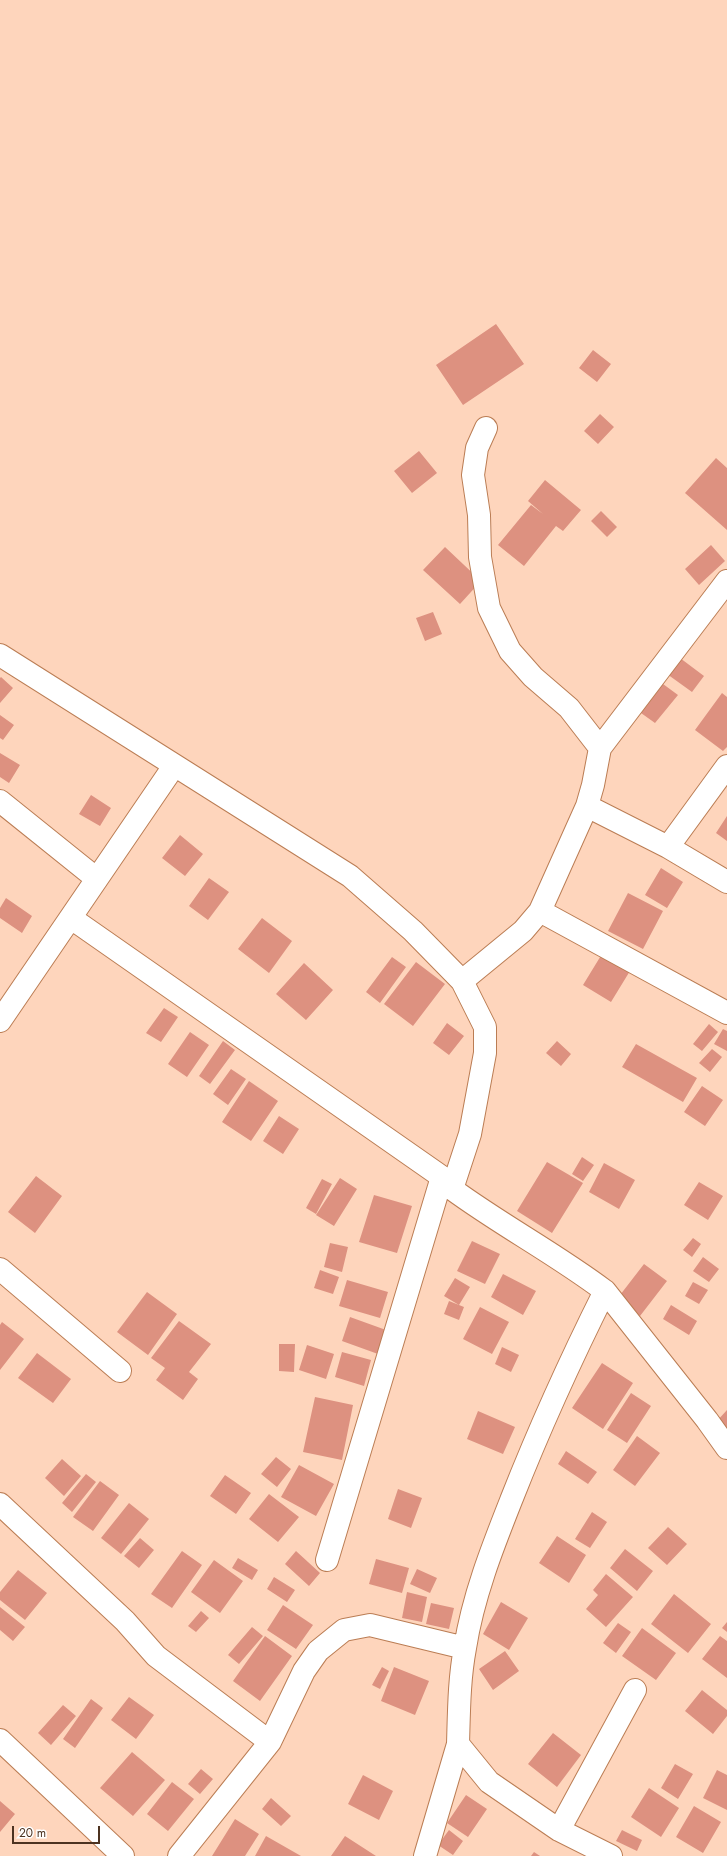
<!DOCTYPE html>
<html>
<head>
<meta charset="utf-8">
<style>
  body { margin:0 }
  #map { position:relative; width:727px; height:1856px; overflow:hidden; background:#fed5bc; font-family:Jost,sans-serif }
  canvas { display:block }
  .scale { position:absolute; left:12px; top:1826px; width:88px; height:18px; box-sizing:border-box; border:2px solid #4c3220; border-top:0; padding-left:5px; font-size:12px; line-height:14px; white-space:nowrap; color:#4c3220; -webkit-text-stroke:3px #fff; paint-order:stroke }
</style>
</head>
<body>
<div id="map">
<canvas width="727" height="1856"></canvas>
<div class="scale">20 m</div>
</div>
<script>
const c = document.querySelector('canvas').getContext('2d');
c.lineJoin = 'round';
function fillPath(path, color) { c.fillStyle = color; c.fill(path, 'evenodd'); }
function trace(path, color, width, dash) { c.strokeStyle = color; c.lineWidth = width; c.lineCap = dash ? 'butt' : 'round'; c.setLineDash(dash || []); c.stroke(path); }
fillPath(new Path2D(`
  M496,324l28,40 -61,41 -27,-40z
  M593,350l18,14 -14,18 -18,-14z
  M600,414l14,13 -16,17 -14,-13z
  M419,451l18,22 -25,20 -18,-22z
  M716,458l11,10v62l-42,-37z
  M545,480l36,30 -18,21 -7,-5 -32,40 -26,-21 33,-40 12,9 -15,-13z
  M601,511l16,16 -10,10 -16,-16z
  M711,545l14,16 -26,24 -14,-16z
  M445,547l36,34 -21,23 -37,-34z
  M433,612l9,22 -17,7 -9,-23z
  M680,658l24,18 -12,16 -25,-18z
  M1,677l12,11 -13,15v-25z
  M663,684l15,11 -23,28 -14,-10z
  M722,693l5,4v50l-4,4 -28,-21z
  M0,715l14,10 -11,15 -3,-2z
  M0,753l20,12 -11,18 -9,-6z
  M91,795l20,13 -11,18 -21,-12z
  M727,816v25l-11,-8z
  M180,835l23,19 -18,22 -23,-18z
  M661,868l22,14 -16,26 -22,-13z
  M209,878l20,14 -21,28 -19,-14z
  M628,893l35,18 -20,38 -35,-18z
  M6,898l26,18 -10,17 -22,-15v-10z
  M262,918l30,23 -23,32 -31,-24z
  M605,949l28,17 -22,36 -28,-17z
  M392,957l14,10 -26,36 -14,-11z
  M416,962l29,22 -32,42 -29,-22z
  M304,963l29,27 -27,30 -30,-26z
  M164,1008l14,9 -17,25 -15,-9z
  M447,1023l17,13 -15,19 -16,-12z
  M709,1024l9,8 -16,19 -9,-7z
  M723,1029l4,2v20l-13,-7z
  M190,1032l19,13 -22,32 -19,-13z
  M223,1041l12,9 -25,34 -11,-8z
  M557,1041l14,13 -10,12 -15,-13z
  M636,1044l61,34 -14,24 -61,-35z
  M712,1049l10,8 -12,15 -11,-9z
  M231,1069l15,10 -18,26 -15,-11z
  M249,1081l29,20 -27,40 -29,-19z
  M702,1086l21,14 -18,26 -21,-14z
  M279,1116l20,13 -16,25 -20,-13z
  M582,1157l12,8 -11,16 -11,-7z
  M547,1162l36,21 -31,50 -35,-22z
  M604,1163l31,17 -16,29 -30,-17z
  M36,1176l26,20 -27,37 -27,-21z
  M340,1178l17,11 -23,37 -18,-11z
  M322,1179l10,5 -16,30 -10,-6z
  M699,1182l24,14 -15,24 -24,-15z
  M374,1195l38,11 -15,47 -38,-11z
  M693,1238l8,6 -9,13 -9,-7z
  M472,1241l28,13 -15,30 -28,-13z
  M330,1243l18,4 -6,25 -18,-5z
  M703,1257l16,12 -10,13 -16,-11z
  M644,1264l23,17 -27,35 -23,-17z
  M320,1270l19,7 -6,17 -19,-6z
  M503,1274l33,17 -13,24 -32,-18z
  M455,1278l15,9 -11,18 -15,-9z
  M347,1280l41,12 -8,26 -41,-12z
  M693,1282l15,8 -9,14 -14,-8z
  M147,1292l30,22 -29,41 -31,-23z
  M449,1301l15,6 -5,13 -15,-6z
  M671,1305l26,16 -8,14 -26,-16z
  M480,1307l29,15 -17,32 -29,-15z
  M350,1317l36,13 -8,24 -36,-13z
  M179,1321l32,23 -22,28 9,7 -15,21 -27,-20 9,-12 -14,-10z
  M2,1322l22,17 -24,31v-45z
  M279,1344h16l-1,28 -15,-1z
  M307,1345l27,9 -8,25 -27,-9z
  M502,1347l17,8 -8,17 -16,-8z
  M342,1352l29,8 -7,26 -29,-9z
  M37,1353l34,26 -18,24 -35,-25z
  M602,1363l31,20 -30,46 -31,-21z
  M631,1393l20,13 -24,37 -20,-13z
  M315,1397l38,8 -11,55 -39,-8z
  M727,1410v22l-11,-10z
  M478,1411l37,16 -12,27 -36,-15z
  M637,1436l23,17 -25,33 -22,-16z
  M566,1451l31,21 -9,12 -30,-20z
  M276,1457l15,12 -14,18 -16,-13z
  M62,1459l19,17 -17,20 -19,-18z
  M299,1465l35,19 -18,32 -35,-19z
  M86,1474l10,8 -24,30 -10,-9z
  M225,1475l26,18 -15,21 -26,-18z
  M100,1481l19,14 -26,36 -20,-14z
  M398,1489l24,9 -11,30 -23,-9z
  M269,1494l30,23 -21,25 -29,-23z
  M129,1503l20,16 -28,35 -20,-16z
  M592,1512l15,10 -17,26 -15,-9z
  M668,1527l19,17 -20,21 -19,-17z
  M557,1536l29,19 -17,28 -30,-20z
  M140,1538l14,12 -15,18 -15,-12z
  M625,1549l28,22 -16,20 -27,-23z
  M182,1551l20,14 -30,43 -21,-14z
  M296,1551l24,22 -11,13 -24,-22z
  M238,1558l20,12 -6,10 -20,-12z
  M376,1559l33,9 -7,25 -33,-9z
  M214,1560l29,21 -23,32 -29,-21z
  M417,1569l20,9 -7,15 -20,-9z
  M18,1570l29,23 -22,27 -25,-20v-8z
  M606,1574l27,23 -27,30 -20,-18 12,-14 -5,-5z
  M274,1577l21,13 -8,12 -20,-13z
  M407,1592l20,5 -5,25 -20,-4z
  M674,1594l37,30 -23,29 -37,-29z
  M501,1602l27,16 -19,32 -26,-16z
  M431,1603l23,5 -5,21 -23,-5z
  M283,1605l30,20 -17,24 -29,-19z
  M0,1607l25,20 -12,14 -13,-11z
  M201,1611l8,7 -13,14 -8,-6z
  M727,1622v10l-5,-4z
  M618,1623l13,9 -15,21 -13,-10z
  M252,1627l11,9 -24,28 -11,-9z
  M642,1628l34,25 -20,27 -34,-24z
  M265,1636l27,20 -32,45 -27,-20z
  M720,1636l7,5v37l-25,-19z
  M505,1651l14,20 -26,19 -14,-21z
  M382,1667l7,4 -9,18 -8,-4z
  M394,1667l35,14 -14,34 -34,-14z
  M702,1690l25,20v6l-14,18 -28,-23z
  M129,1697l25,18 -18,24 -25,-19z
  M91,1699l12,9 -28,40 -12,-9z
  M63,1705l13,11 -25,29 -13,-12z
  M553,1733l28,22 -24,32 -29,-23z
  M132,1752l33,28 -32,36 -33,-28z
  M675,1764l18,10 -15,25 -17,-11z
  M201,1769l12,10 -13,15 -12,-10z
  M717,1770l10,5v35l-24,-12z
  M363,1775l30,16 -14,29 -31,-16z
  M172,1782l22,17 -26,32 -21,-17z
  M649,1788l30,20 -18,29 -30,-20z
  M466,1795l21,14 -19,28 -21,-14z
  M271,1798l20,18 -10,10 -19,-17z
  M0,1801l15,13 -15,18z
  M694,1806l27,16 -18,31 -27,-16z
  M235,1819l24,15 -14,22h-33z
  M449,1830l14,11 -10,14 -15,-10z
  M622,1830l20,10 -5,11 -21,-10z
  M266,1836l35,20h-46z
  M345,1836l31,20h-45z
  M534,1852l6,4h-9z`), '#dd9180');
const minor = new Path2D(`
  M0,655l350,221 63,55 49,50 23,46v26l-15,81 -18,55c49,36 104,65 153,102 -34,68 -65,136 -93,207 -19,48 -39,98 -47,150 -6,32 -6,64 -7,96l31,38 70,48 52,26
  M600,748l127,-167
  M0,801l97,78
  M587,806l81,41 59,35
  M668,847l59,-81
  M540,911l187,102
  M71,918l371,259 10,12
  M462,981l61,-50 17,-20 47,-105 6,-21 7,-37 -31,-40 -36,-31 -23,-26 -21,-43 -9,-51 -1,-42 -6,-40 4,-27 9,-20
  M0,1021l174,-255
  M0,1269l120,102
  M605,1291l102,129 20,28
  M0,1504l125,117 31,35 114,86
  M327,1560l115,-383
  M0,1740l123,116
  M559,1830l76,-140
  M179,1856l91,-114 34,-71 14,-20 26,-21 26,-5 95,23
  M425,1856l33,-112`);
trace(minor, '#bb7d54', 24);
trace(minor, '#fff', 22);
</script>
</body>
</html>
